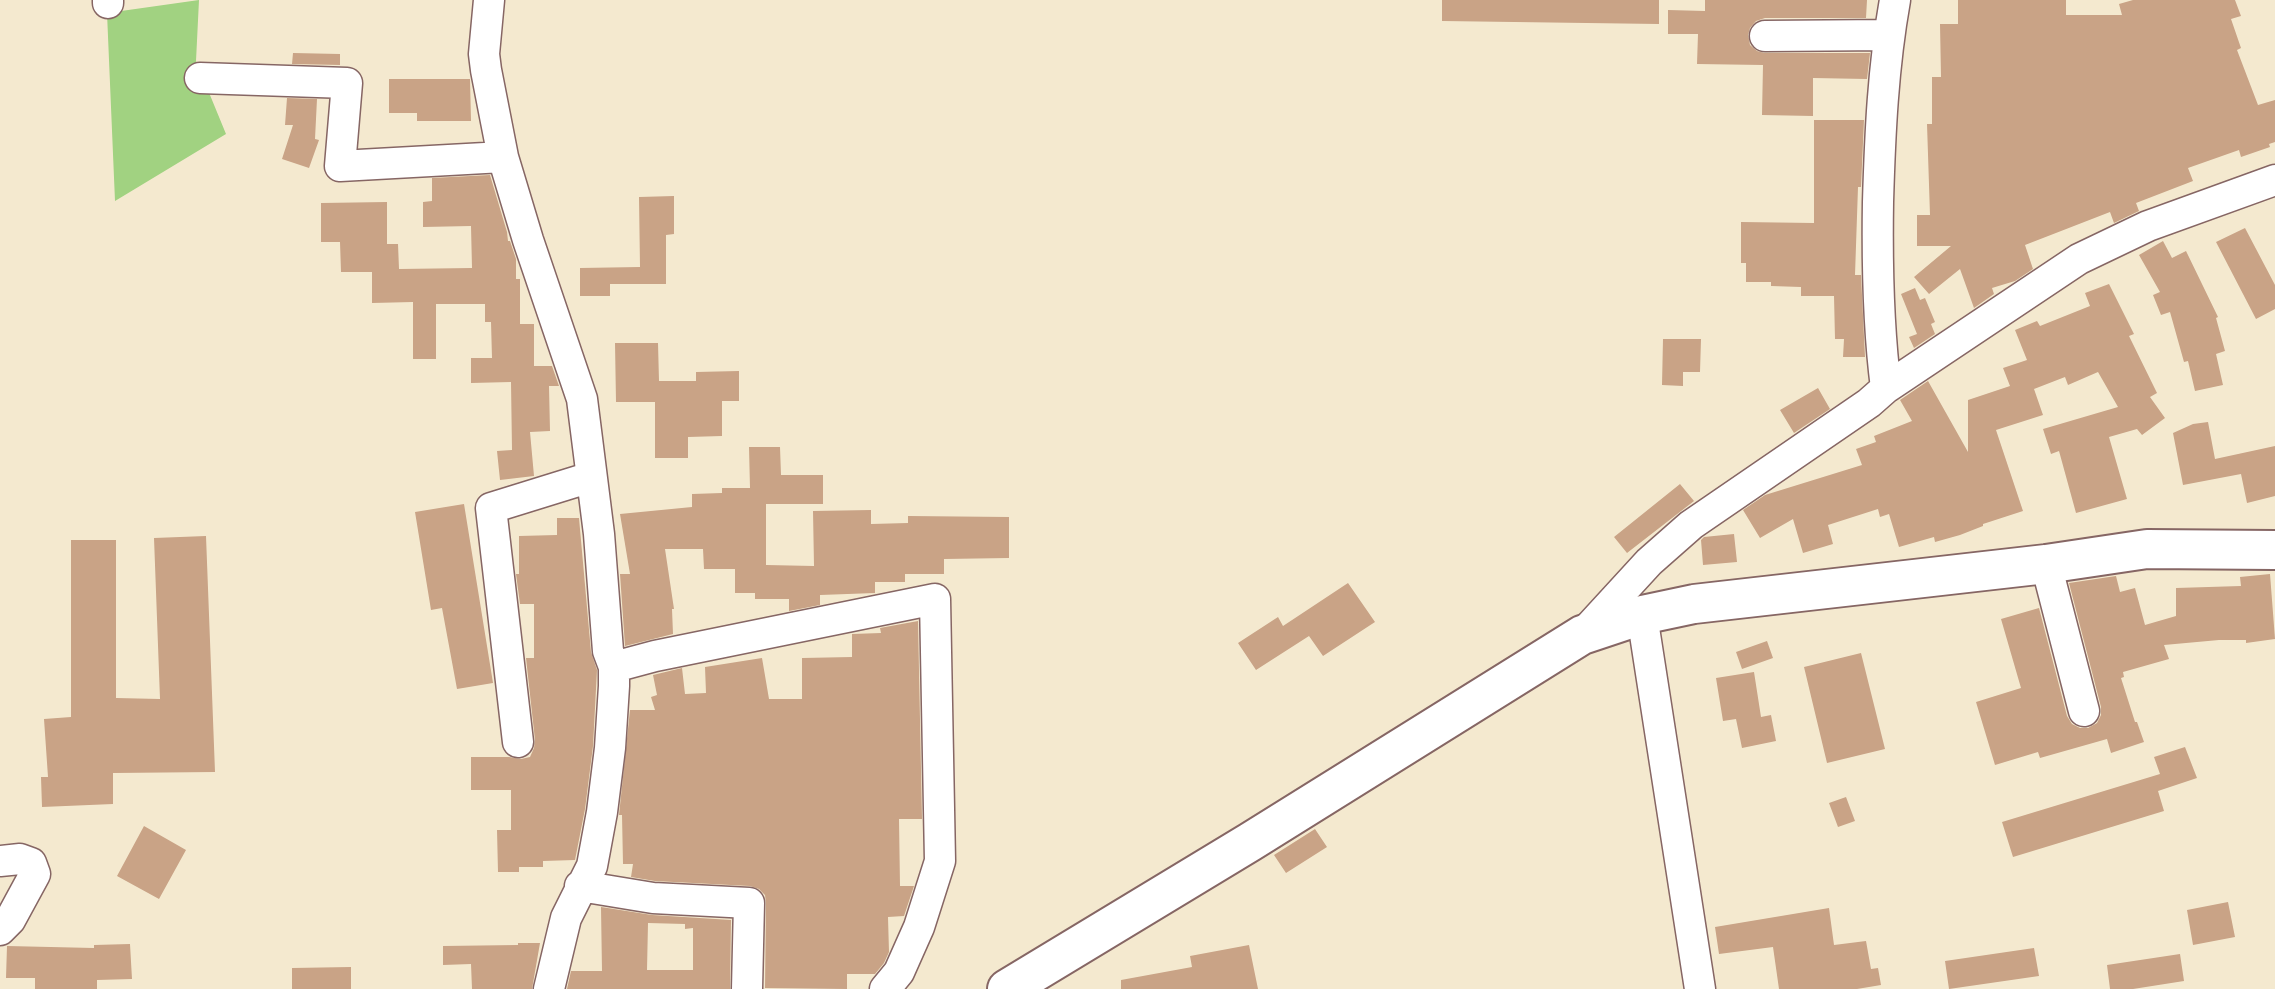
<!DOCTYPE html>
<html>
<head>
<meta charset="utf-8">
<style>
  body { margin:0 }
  canvas { display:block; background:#f4e9cf }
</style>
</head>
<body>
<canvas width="2275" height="989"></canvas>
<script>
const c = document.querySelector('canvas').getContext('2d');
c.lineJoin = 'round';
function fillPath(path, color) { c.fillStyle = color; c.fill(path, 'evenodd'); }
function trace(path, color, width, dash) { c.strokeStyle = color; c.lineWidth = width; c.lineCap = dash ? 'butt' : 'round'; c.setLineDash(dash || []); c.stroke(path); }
fillPath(new Path2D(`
  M199,0l-3,61 30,73 -111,67 -8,-188z`), '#a1d281');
fillPath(new Path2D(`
  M1442,0h217v24l-217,-3z
  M1705,0h162l-1,18h-101l-9,3 -6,7 -2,7 2,10 7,6 7,2h106l-3,26 -54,-1v38l-51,-1 1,-50 -66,-1 1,-30h-30v-24l37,1z
  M1958,0h108v15h56l-3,-11 14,-4h102l6,16 -10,3 10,29 -4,2 21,55 17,-5v42l-6,2 1,3 -29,10 -2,-7 -51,18 5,13 -57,22 3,8 -25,12 -4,-11 -85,33 8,24 -18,12 -23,7 2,6 -20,14 -14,-39 -31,25 -15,-17 37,-31h-34v-31h13l-3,-91h5v-47h9l-1,-53h18z
  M293,53l47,1v11l-48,-1z
  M389,79h81l1,42h-54v-8h-28z
  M287,98l30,1 -2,40 4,1 -10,28 -27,-9 11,-34h-8z
  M1814,120h50l-3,67h-3l-3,88h6l4,82h-22l1,-18h-9l-1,-43h-33v-9l-30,-1v-4h-25v-19h-5v-41l73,1z
  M490,175l17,57 1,9h2l6,18v20h4v45h14v42h18l7,20h-10l1,45 -20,1 4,44 -34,4 -3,-29 15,-1 -1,-68 -40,1v-25h21l-1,-36h-6v-18h-49v55h-23v-57l-41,1v-31h-31l-1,-30h-19v-39l66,-1v42h11l1,25 73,-1 -1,-42 -48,1v-25l9,-1v-23z
  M674,196v38l-8,1v49h-56v12h-30v-28l60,-1 -1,-70z
  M2245,228l30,57v24l-19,10 -40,-77z
  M2163,241l9,17 14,-7 32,66 -2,1 9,33 -9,3 7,31 -28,6 -7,-30 -4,1 -14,-50 -9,3 -8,-20 7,-3 -21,-37z
  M2109,284l25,50 -5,2 28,57 -7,4 15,21 -23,17 -5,-6 -28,8 18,62 -51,14 -17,-62 -8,3 -8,-25 75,-22 -20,-35 -30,13 -3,-8 -31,12 9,26 -47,15 27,81 -40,13v2l-23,9 -25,7 -1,-5 -35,10 -10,-33 -9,3 -2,-8 -50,16 5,19 -30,9 -10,-34 -33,19 -17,-28 22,-15 97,-30 -6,-16 20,-7 -2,-6 38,-15 -12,-21 28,-19 40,71v-52l42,-14 -7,-18 24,-8 -12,-30 22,-9 3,5 50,-20 -5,-13z
  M1915,288l5,12 5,-2 10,24 -4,2 4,10 -21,14 -5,-11 8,-3 -16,-40z
  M1663,339h38l-1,33h-17v14l-21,-1z
  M615,343h43l1,38h37v-9l43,-1v30h-17v35l-34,1v21h-33v-56h-39z
  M1818,388l12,21 -36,24 -14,-23z
  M2208,422l7,37 60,-13v50l-28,7 -6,-29 -58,11 -10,-52 20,-9z
  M749,447h31l1,28h42v29h-57v61l48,1 -1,-55 58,-1v14l37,-1v-7l101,1v41l-65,1v15h-39v8h-30v11l-55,2v10l-31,6v-12h-34v-6h-20v-24h-31l-1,-20h-38l9,60h-2l1,25 -48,12 -5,-72h10l-10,-60 72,-7v-13l30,-1v-5h28z
  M1680,484l14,17 -67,52 -13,-16z
  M464,504l29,179 -36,6 -15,-81 -11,2 -16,-98z
  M557,518h22l12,134 6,18 -4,76 -8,63 -10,51 -32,1v6h-24v5h-21l-1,-42h14v-40h-40v-33h38l12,2 9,-2 4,-9 1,-8 -9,-82h8v-54h-14l-4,-30h3v-38l38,-1z
  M1734,534l3,28 -34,3 -2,-25 3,-3z
  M206,536l9,236 -102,1v31l-71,3 -1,-30h7l-4,-58 27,-2v-177h45v158l44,1 -6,-161z
  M2270,574l5,65 -29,4v-3h-27l-55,5 5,14 -46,13 1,5 -3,1 14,44h2l7,20 -33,11 -4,-14 -67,19 -2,-6 -43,13 -19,-63 45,-14 -20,-69 38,-11 28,108 5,8 8,4h8l9,-5 4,-8v-8l-32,-124 47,-7 4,16 15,-4 10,37 31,-9v-28l65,-2 -1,-9z
  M1348,583l27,39 -52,34 -14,-20 -53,34 -18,-27 40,-26 5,9z
  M918,621l4,198h-23l1,67h14l-10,30 -16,1 1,35 -5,11 -9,11h-28v15l-82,-1 1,-85 -1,-8 -6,-6 -9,-3 -95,-5 -24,-4 2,-13h-10l-1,-49h-3l11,-105h25l-4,-13 6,-2 -4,-20 29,-7 3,26 21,-1 -1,-26 57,-9 7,41h33v-41l50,-1v-23l29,-1 -1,-5z
  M1767,641l6,17 -31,11 -6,-17z
  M1861,653l24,96 -58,14 -23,-96z
  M1754,672l7,45 10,-2 5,26 -34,7 -6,-29 -13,2 -7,-43z
  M2185,747l12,31 -39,13 6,20 -151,46 -11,-35 158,-48 -6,-17z
  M1846,797l9,24 -17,6 -9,-24z
  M144,826l42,24 -27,49 -42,-23z
  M1315,829l12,18 -41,26 -12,-18z
  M2228,902l7,35 -42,8 -6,-35z
  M601,907l51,8 79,5 -1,69h-163l4,-18h31zM648,923l37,1v5l8,-1v42h-46z
  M1829,908l5,37 32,-4 5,28 7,-1 3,17 -24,4h-78l-6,-42 -54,7 -4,-27z
  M518,943h22l-8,46h-60l-1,-25 -28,1v-19l75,-1z
  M130,944l2,35 -35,1v9h-62v-11h-29l1,-32 87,2v-3z
  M1249,945l9,44h-137v-9l71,-13 -2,-11z
  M2034,948l5,28 -90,13 -4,-28z
  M2180,954l4,27 -51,8h-23l-3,-24z
  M351,967v22h-59v-21z`), '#c9a386');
const minor = new Path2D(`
  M108,0v3
  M489,0l-5,54 2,16 17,87 25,83 54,159 17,135 9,117 6,16v19l-4,62 -8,64 -10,54 -26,52 -17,71
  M1765,36l124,-1
  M200,78l147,5 -7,83 163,-9
  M1886,388l193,-129 69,-33 127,-46
  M2046,564l38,147
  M1642,615l58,374
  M1582,635l67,-73 42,-37 178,-122 17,-15c-8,-62 -9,-124 -8,-186 2,-68 5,-135 17,-202
  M614,667l41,-11 280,-57 5,262 -21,66 -20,45 -14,17
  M518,742l-27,-234 100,-31
  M0,861l20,-2 11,4 4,11 -25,46 -10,10
  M580,886l73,12 96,5 -2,86`);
const highway = new Path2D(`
  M1007,989l243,-147 332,-207 60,-20 52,-11 352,-40 101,-15 128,1`);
trace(minor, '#866664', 33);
trace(highway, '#866664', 42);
trace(minor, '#fff', 30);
trace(highway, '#fff', 38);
</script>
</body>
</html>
